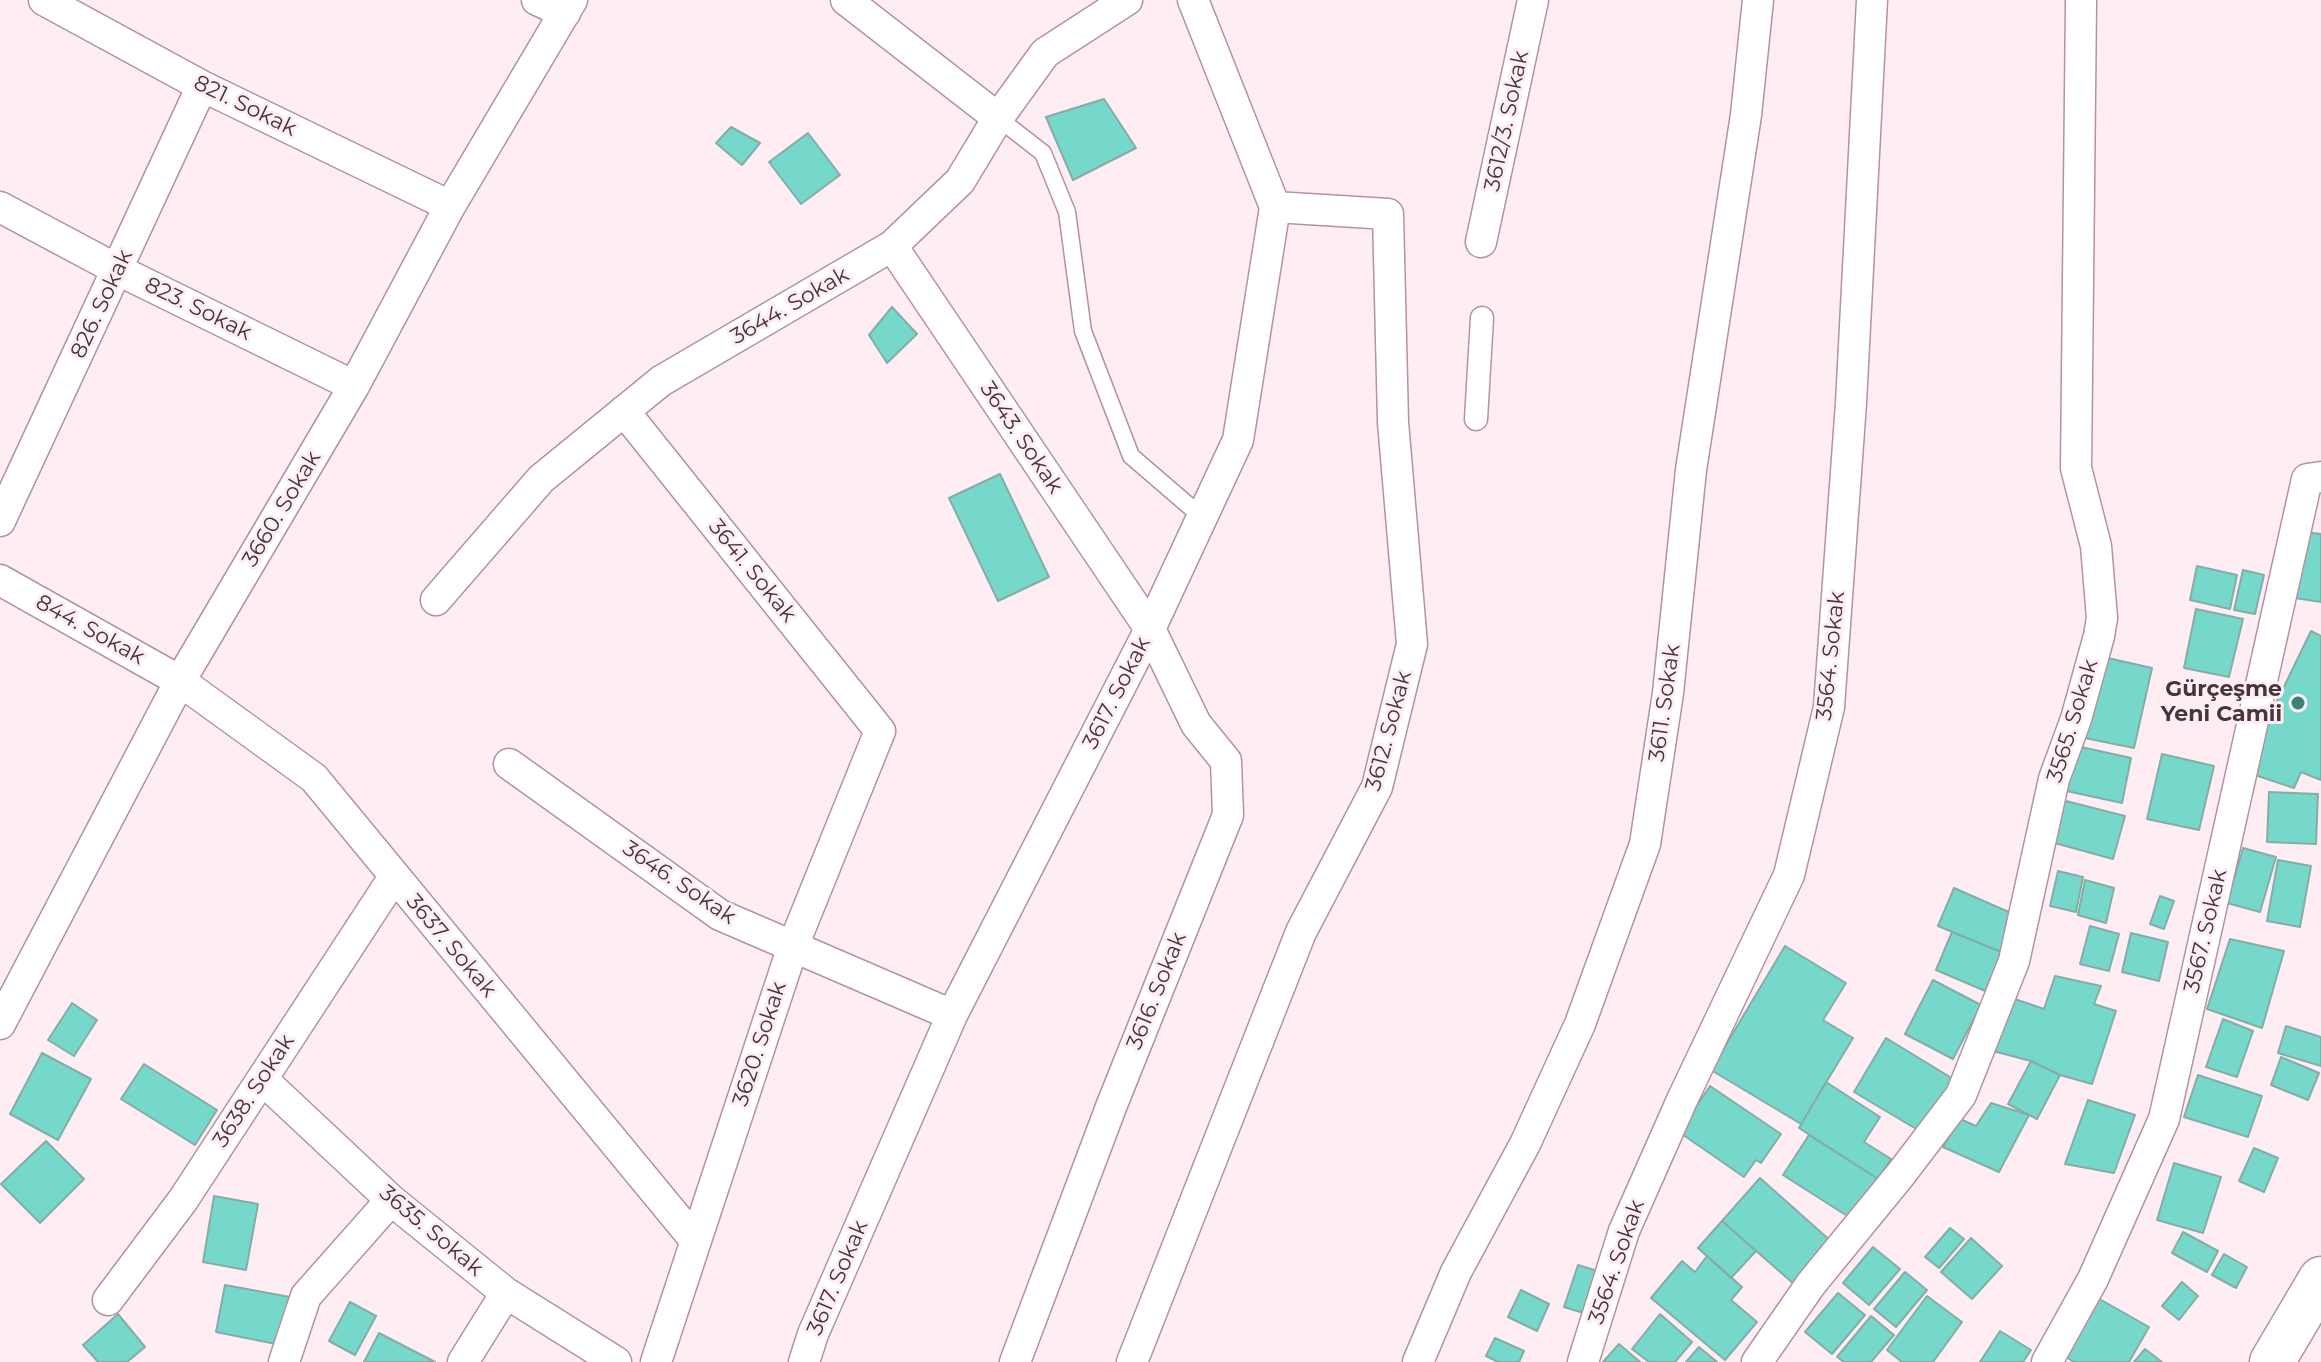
<!DOCTYPE html>
<html>
<head>
<meta charset="utf-8">
<style>
  body { margin:0 }
  canvas { display:block; background:#feeef4 }
</style>
</head>
<body>
<canvas width="2321" height="1362"></canvas>
<script>
const c = document.querySelector('canvas').getContext('2d');
c.lineJoin = 'round';
function fillPath(path, color) { c.fillStyle = color; c.fill(path, 'evenodd'); }
function trace(path, color, width, dash) { c.strokeStyle = color; c.lineWidth = width; c.lineCap = dash ? 'butt' : 'round'; c.setLineDash(dash || []); c.stroke(path); }
function label(font, color, halo, rows, align = 'center') {
  c.font = font + ' Montserrat,sans-serif'; c.lineWidth = 6; c.setLineDash([]); c.textBaseline = 'middle'; c.strokeStyle = halo; c.fillStyle = color; for (const [text, x, y, turn = 0] of rows) {
    c.save(); c.translate(x, y); c.rotate((+turn || 0) * Math.PI / 180); c.textAlign = isNaN(turn) ? turn : align; if (halo) c.strokeText(text, 0, 0); c.fillText(text, 0, 0); c.restore();
  }
}
const building = new Path2D(`
  M1104,99l32,49 -63,32 -27,-63z
  M731,127l29,16 -18,22 -26,-22z
  M808,133l32,42 -39,29 -32,-42z
  M892,307l25,27 -30,29 -18,-28z
  M1000,474l49,103 -51,24 -49,-103z
  M2305,532l16,2v68l-26,-4z
  M2197,566l40,9 -7,34 -40,-9z
  M2243,570l21,5 -9,39 -21,-4z
  M2196,609l47,10 -14,58 -45,-9z
  M2311,631l10,5v144l-20,-8 -7,16 -51,-17z
  M2099,656l53,12 -18,80 -54,-11z
  M2072,745l59,13 -9,45 -60,-13z
  M2162,754l52,12 -15,64 -52,-11z
  M2269,792l49,2 -2,50 -49,-2z
  M2062,800l63,16 -12,43 -62,-17z
  M2243,848l33,9 -16,55 -33,-9z
  M2278,860l33,6 -11,61 -33,-6z
  M2058,871l25,6 -7,35 -26,-6z
  M2085,880l29,8 -8,35 -28,-8z
  M1954,888l57,25 -5,41 -68,-28z
  M2160,896l14,5 -10,28 -14,-5z
  M2090,926l29,8 -10,37 -29,-7z
  M1952,932l54,22 -16,39 -54,-23z
  M2131,933l37,9 -9,39 -37,-9z
  M2230,939l54,12 -22,77 -55,-19z
  M1785,946l61,37 -23,37 30,18 -52,86 -90,-54z
  M2055,976l46,10 -7,18 22,7 -24,73 -32,-9 -29,-14 -42,-11 17,-54 38,13z
  M1933,980l48,25 -28,54 -48,-25z
  M72,1003l25,17 -23,36 -26,-16z
  M2223,1019l30,12 -16,46 -31,-10z
  M2286,1026l35,11v29l-43,-13z
  M1886,1038l69,42 -32,53 -69,-41z
  M42,1053l49,26 -33,61 -48,-26z
  M2281,1057l38,16 -11,27 -37,-15z
  M2031,1061l29,14 -23,44 -29,-15z
  M144,1064l73,46 -22,35 -74,-46z
  M2198,1075l64,21 -14,41 -64,-20z
  M1826,1082l54,35 -16,25 27,17 -13,20 -79,-51z
  M1710,1086l71,48 -20,29 -5,-3 -12,17 -65,-45z
  M2088,1100l47,15 -21,58 -49,-9z
  M1991,1103l38,12 -30,57 -56,-25 17,-28 16,7z
  M1809,1135l69,44 -26,40 -69,-44z
  M46,1141l38,38 -44,44 -39,-39z
  M2254,1148l24,10 -14,34 -25,-11z
  M2174,1163l47,14 -18,56 -46,-13z
  M1760,1178l73,65 -38,42 -73,-64z
  M214,1196l44,8 -12,66 -43,-8z
  M1722,1221l34,30 -25,27 -33,-30z
  M1950,1228l14,11 -25,29 -14,-11z
  M2183,1232l35,19 -11,21 -35,-19z
  M1971,1238l31,28 -30,33 -31,-27z
  M1873,1247l27,22 -31,36 -26,-22z
  M2224,1254l23,13 -11,21 -24,-13z
  M1707,1256l35,31 -11,13 26,22 -32,38 -74,-62 31,-37 13,11z
  M1578,1265l26,8 -14,42 -26,-8z
  M1905,1272l22,18 -31,37 -22,-18z
  M2182,1282l16,14 -19,24 -17,-14z
  M225,1285l65,12 -9,48 -65,-13z
  M1521,1290l28,14 -12,27 -29,-14z
  M1838,1293l27,22 -33,39 -27,-22z
  M1927,1296l35,26 -29,40h-31l-15,-12z
  M2096,1297l53,30 -20,35h-55l-11,-7z
  M350,1302l26,14 -21,39 -26,-14z
  M118,1314l27,33 -18,15h-29l-15,-17z
  M1660,1314l32,28 -17,20h-26l-17,-13z
  M1871,1316l23,19 -23,27h-27l-7,-5z
  M2000,1331l31,19 -8,12h-43z
  M379,1333l56,29h-71z
  M1495,1338l29,13 -5,11h-21l-12,-6z
  M1619,1344l21,18h-37z
  M1699,1347l18,15h-31z
  M2145,1349l17,13h-28z`);
fillPath(building, '#75d8ca');
trace(building, '#84ada7', 2);
const service = new Path2D(`
  M998,118l45,35 24,59 16,119 48,125 71,61`);
const pedestrian = new Path2D(`
  M1476,419l6,-101`);
const minor = new Path2D(`
  M44,0l158,86 248,120
  M537,0l28,13
  M846,0l152,118
  M0,207l118,63 236,116
  M1481,242l52,-242
  M892,246l258,383 46,95 30,37 2,54 -117,292 -96,255
  M624,411l256,320 -87,215 -137,416
  M0,521l202,-435
  M0,580l180,101 134,97 381,462
  M436,600l105,-121 120,-98 231,-135 68,-65 38,-63 47,-65 82,-53
  M509,764l211,151 232,100
  M0,1024l180,-343 174,-295 96,-180 122,-206
  M262,1079l129,121 115,93 110,69
  M108,1300l75,-100 211,-323
  M284,1362l22,-66 85,-96
  M463,1362l43,-69
  M804,1362l9,-28 139,-319 198,-386 88,-189 37,-233 -82,-207
  M1132,1362l169,-430 76,-145 35,-143 -19,-222 -5,-208 -113,-7
  M1418,1362l38,-90 69,-128 55,-120 65,-180 23,-151 23,-223 55,-355 12,-115
  M1583,1362l41,-131 58,-131 107,-225 40,-168 22,-304 21,-403
  M1757,1362l54,-78 90,-110 60,-79 53,-134 40,-182 22,-60 23,-83 3,-18 -6,-72 -20,-78 5,-468
  M2047,1362l46,-83 71,-160 143,-640 14,-2`);
const secondary = new Path2D(`
  M2272,1362l49,-83`);
trace(service, '#b5929f', 19);
trace(pedestrian, '#b5929f', 25);
trace(minor, '#b5929f', 33);
trace(secondary, '#b5929f', 47);
trace(service, '#fff', 16);
trace(pedestrian, '#fff', 22);
trace(minor, '#fff', 30);
trace(secondary, '#fff', 44);
for (const [x, y, r, color] of [
  [2298,703,8,"#3b8177"]
]) { const dot = new Path2D(); dot.arc(x, y, r, 0, 2 * Math.PI); c.fillStyle = color; c.fill(dot); trace(dot, '#feeef4', 3); }
label('22px', '#45363c', '#feeef4', [
  ["821. Sokak",245,106,26],
  ["3612/3. Sokak",1507,121,-78],
  ["826. Sokak",102,304,-65],
  ["3644. Sokak",790,306,-30],
  ["823. Sokak",198,309,26],
  ["3643. Sokak",1021,438,56],
  ["3660. Sokak",282,509,-59],
  ["3641. Sokak",752,571,51],
  ["844. Sokak",90,630,29],
  ["3564. Sokak",1831,656,-84],
  ["3617. Sokak",1117,693,-63],
  ["3611. Sokak",1665,703,-82],
  ["3565. Sokak",2073,721,-73],
  ["3612. Sokak",1389,731,-75],
  ["3646. Sokak",679,883,34],
  ["3567. Sokak",2206,931,-77],
  ["3637. Sokak",451,946,50],
  ["3616. Sokak",1157,991,-68],
  ["3620. Sokak",760,1044,-72],
  ["3638. Sokak",254,1091,-57],
  ["3635. Sokak",431,1231,40],
  ["3564. Sokak",1617,1262,-71],
  ["3617. Sokak",838,1278,-67]
]);
label('bold 22px', '#45363c', '#feeef4', [
  ["Gürçeşme",2282,690],
  ["Yeni Camii",2282,715]
], 'right');
</script>
</body>
</html>
